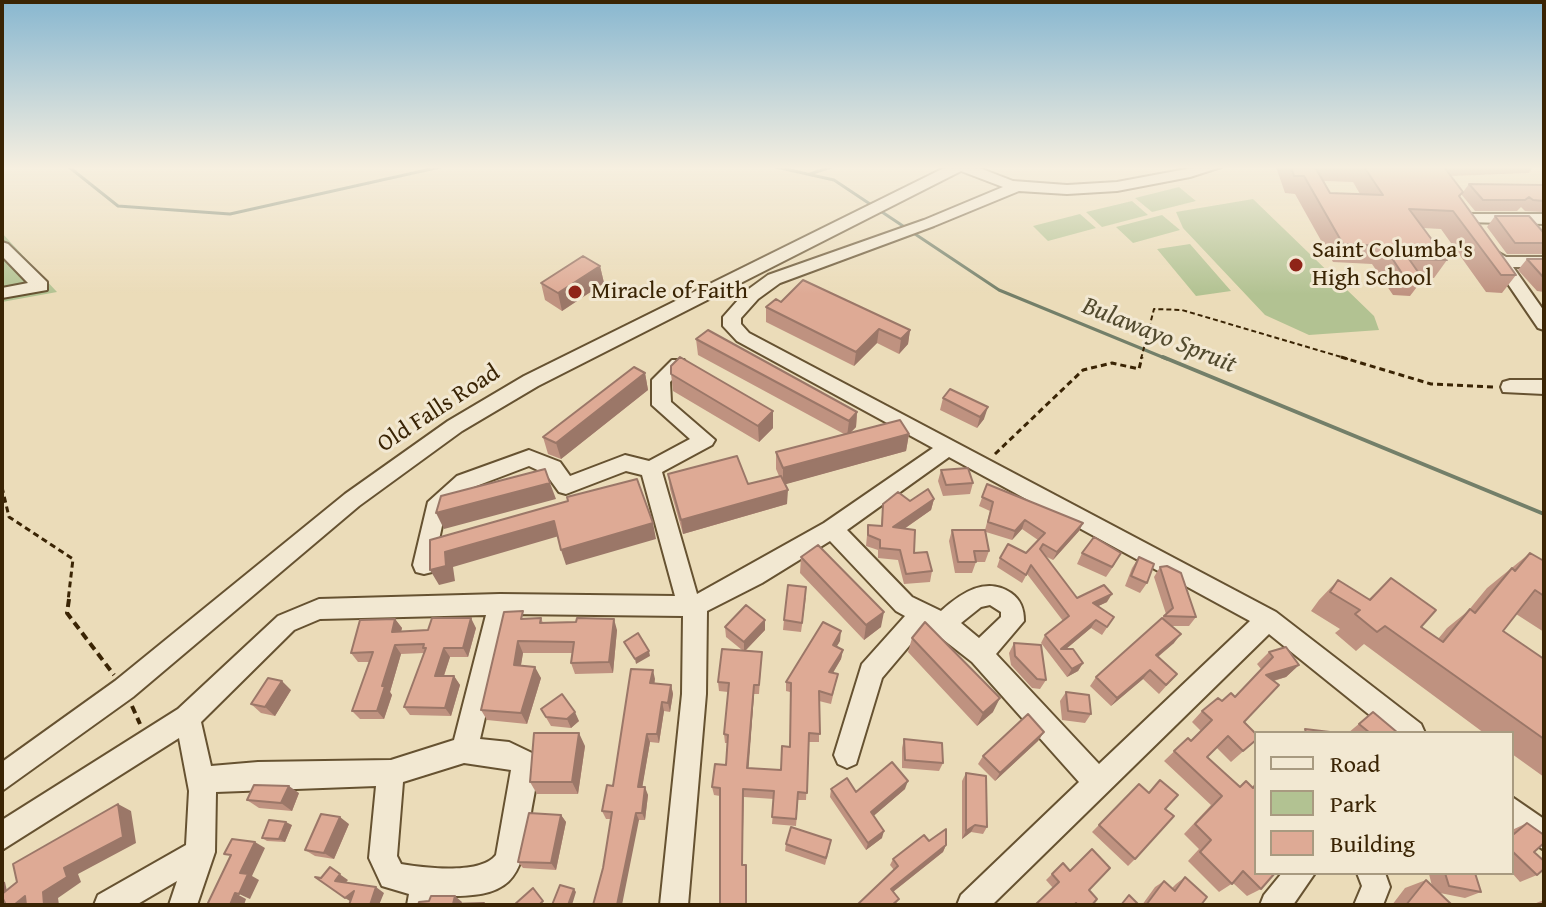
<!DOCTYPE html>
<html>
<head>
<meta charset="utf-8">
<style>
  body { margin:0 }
  #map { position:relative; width:1546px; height:907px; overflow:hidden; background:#ebdcb9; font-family:"Gentium Book Plus",serif }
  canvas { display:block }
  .frame { position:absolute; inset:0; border:4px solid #3a2404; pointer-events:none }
  .legend { position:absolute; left:1254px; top:731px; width:260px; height:144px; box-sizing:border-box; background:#f2e8d2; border:2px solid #a89a80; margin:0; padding:10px 14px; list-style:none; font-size:24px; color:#3a2404 }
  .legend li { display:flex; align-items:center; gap:16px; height:40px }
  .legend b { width:40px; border:2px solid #a89a80 }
</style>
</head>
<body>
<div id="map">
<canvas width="1546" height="907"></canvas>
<div class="frame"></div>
<ul class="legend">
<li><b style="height:10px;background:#f2e8d2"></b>Road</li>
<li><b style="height:22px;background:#b2c292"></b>Park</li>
<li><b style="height:22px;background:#deaa95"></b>Building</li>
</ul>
</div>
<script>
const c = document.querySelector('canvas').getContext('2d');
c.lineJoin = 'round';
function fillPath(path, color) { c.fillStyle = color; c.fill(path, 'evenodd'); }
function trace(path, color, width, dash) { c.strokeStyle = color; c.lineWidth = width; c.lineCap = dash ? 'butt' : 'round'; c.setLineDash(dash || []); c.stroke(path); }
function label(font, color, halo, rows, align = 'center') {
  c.font = font + ' "Gentium Book Plus",serif'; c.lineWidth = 6; c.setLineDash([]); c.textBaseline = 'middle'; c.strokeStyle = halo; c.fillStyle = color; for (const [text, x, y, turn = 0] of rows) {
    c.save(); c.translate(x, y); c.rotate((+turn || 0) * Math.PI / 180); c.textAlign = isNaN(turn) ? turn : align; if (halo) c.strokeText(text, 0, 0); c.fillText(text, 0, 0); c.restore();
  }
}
fillPath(new Path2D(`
  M1179,187l17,14 -44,11 -17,-14z
  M1253,199l121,117 5,14 -70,5 -44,-20 -82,-87 -7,-16z
  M1132,201l16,14 -46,12 -16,-15z
  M1080,214l16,14 -48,13 -15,-15z
  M1162,215l18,15 -47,13 -17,-16z
  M2,233l55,59 -55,10z
  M1190,244l41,47 -35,5 -39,-47z`), '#b2c292');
trace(new Path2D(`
  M69,167l49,39 112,8 210,-47
  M776,167l58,13 165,110 168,69
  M810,174l21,-7`), '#737f69', 3);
trace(new Path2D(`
  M1163,357l381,157`), '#737f69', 4);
const minor = new Path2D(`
  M946,167h31l36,14 54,4 50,-3 80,-15h24l-31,10 -73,14 -50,3 -48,-3 -85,35 -154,57 -22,16 -17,19v6l8,9 527,279 145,112 4,9h-33l-123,-99 -277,271h-35l4,-10 118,-113 -107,-120 -46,-36 -44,52 -26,86 -9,4 -9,-4 -4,-9 28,-91 43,-48 -9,-5 -66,-70 -68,42 -55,28 -1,83 -18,211h-28l22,-211 1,-78 -174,-2 -29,125 29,3 23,11c9,21 2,39 -1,60 -10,70 -19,85 -94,83l-2,9h-28l2,-11 -27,-8 -13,-28 7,-72 -160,6 -1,60 -18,53h-28l8,-24 -41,24h-42l4,-10 88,-50 3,-54 -10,-53 -177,112v-30l176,-111 100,-93 41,-17 181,-5 175,2 -33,-121 -16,-4 -60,23 -7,-2 -13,-18 -17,-8 -58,22 -26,24 -13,60 -8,2 -8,-2 -3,-7 15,-63 29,-26 72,-26 31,12 10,14 55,-21 24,6 41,-22 -38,-34v-25l20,-20h12l3,5 -17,17 1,20 44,38 -3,5 -50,27 35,122 127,-71 109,-75 -196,-107 -14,-15v-9l23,-26 22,-16 156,-55 79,-33 -42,-16 -423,215 -76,45 -103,75 -226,191 -131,94v-29l113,-81 230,-187 103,-73 76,-45zM949,457l301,164 -151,143 -103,-110 28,-33c0,-12 -3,-21 -13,-28 -25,-17 -50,0 -70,18l-29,-14 -65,-67zM990,605l11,7v5l-22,21 -18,-15 20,-16zM486,615l-32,125 -63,20 -133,2 -47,4 -10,-44 93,-92 26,-11zM464,763l47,7 -15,85c-15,20 -72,13 -95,9l-4,-8 6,-74z
  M1470,214h74v10l-79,-2v-6z
  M2,242l6,2 39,38v8l-45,8v-10l26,-5 -26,-27z
  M1499,253l7,4h38v10h-31l31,44v19l-6,-2 -45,-66v-8z
  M1510,380h34v14l-41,-2 -2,-5 2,-5z
  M1512,797l32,22v31l-32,-22z
  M1282,873h33l-22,32h-33l4,-10z
  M1357,873h28l5,14 -7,18h-29l8,-19z`);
trace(minor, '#665231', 4);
trace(new Path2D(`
  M1141,359l13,-50 28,1 166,49`), '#3a2404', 2, [5, 3]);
trace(new Path2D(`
  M1341,357l90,27 63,3
  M995,454l88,-84 29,-7 27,6 3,-12
  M2,487l7,30 64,42 -5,42`), '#3a2404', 3, [6, 4]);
trace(new Path2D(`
  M69,599l-2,14 47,62
  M132,706l8,18`), '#3a2404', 4, [8, 5]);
fillPath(minor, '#f2e8d2');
fillPath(new Path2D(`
  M1276,167h257l-4,6 -78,3 12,16 6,-8 75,1v27l-19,-1 -4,-4 -4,4h-42l-14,-17 -1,3 56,78 -14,18 -16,-1 -45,-63 -18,-1 24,32 -13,18 -12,-1 1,2 -13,17 -17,-1 -21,-31 -39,-2 -38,-68 -10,-1zM1324,181l29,1 7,12 -30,-1z
  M1495,216l49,17v21h-37l-20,-27z
  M1527,259h17v33l-7,-1 -19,-21z
  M600,266l4,17 -42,28 -17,-11 -4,-17z
  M781,302l129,28 -2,14 -9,10 -22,-11 -23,23 -88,-44v-15z
  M696,339l161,73 -1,15 -6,6 59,1 -3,17 -121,33 2,20 -104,30 -13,-45 -2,-15 80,10 31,-8 -3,-7v-17l68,-18 -146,-79z
  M645,373l3,17 -87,69 -13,-5 -5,-17z
  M671,374l102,54 -14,14 -86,-51z
  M943,398l41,21 -7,9 -37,-18z
  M941,470l32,13 -3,11 -27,2 -5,-15z
  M987,484l96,39 -4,8 -26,29 -8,-4 32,42 30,4 -9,4 16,11 -12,18 -11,-7 -25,21 17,14 -5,8 -11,6 -26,-34 4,-8 18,-14 -36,-47 -5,9 -25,-16 3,-9 26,-5 12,-13 -16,-11 -10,11 -26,-8 3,19 -4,11h-9l-4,11h-17l-6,-32 3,-11h33l5,-19 -11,-5z
  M934,499l-3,11 -27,19 10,24 18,18 -2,11 -26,2 -6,-24 -20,-2v-8l-12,-4 2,-21 13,1 2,-22z
  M1082,553l33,11 -9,13 -29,-13z
  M1530,553l14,8v71l-28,-18 -13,17 41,28v118l-32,-23v-21h-28l-120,-89 -8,7 -21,-18 5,-4 -29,-18 8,-11 19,-20 31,19 22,-21 30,49 17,12 9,-11 21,-17 19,-23z
  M801,557l80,70 -17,13 -64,-67z
  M1139,557l8,26 -7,10 -15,-7 7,-18z
  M1160,567l36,50 -7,9h-18l3,17 -16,14 19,17 -18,20 -16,-15 -32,27 -21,-20 6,-9 70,-63 -12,-37z
  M806,597l-5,35 -18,-2 1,-10z
  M541,618l2,5 74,7 -4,43 -38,1 -4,-11 1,-10h-49l-2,12 20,13 -14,46 -40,-4 -6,-10 45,-91z
  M395,619l7,9 -1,4 75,-4 -8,29h-18l-6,19h10l6,9 -9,31 -41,-1 -6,-8 20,-54 -23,1 -11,38 2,3 -8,24h-24l-8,-8 18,-49h-12l-7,-9z
  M725,627l40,3 -19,20 16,2 -3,42h-5l-6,74 33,2 9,-23v-55l-4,-1v-9l54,-41 -3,5 6,4 -2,9 -8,14 5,1 -7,30 -12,-3v41h-10l-3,58h-8l-2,26 -24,-2 2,-25 -30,-2 -2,68 5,40 -27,-109 -6,-1 -2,-8 14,-22 2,-22h-3l-1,-9 4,-42 -9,-1 -1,-9 24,-32 -16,-13z
  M912,638l81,74 -16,14 -69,-74z
  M1014,643l32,37 -6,9 -8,-1 -21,-23 -2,-12z
  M1269,652l30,13 -13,12 -12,4 -30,41 12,18 -25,22 -15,-15 -9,10 33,29 6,-5 6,6 4,-5v91l5,16 -14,7 -14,-13 -14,9 -31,-31 11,-12 -15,-15 27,-29 -47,-44 24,-23 3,3 10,-10 -9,-9 10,-11 20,-10 13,-4 26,-28 -4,-5z
  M655,679l-1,5 17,1 2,9 -3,18 -6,-1 -5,32 -9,-1 -8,45 6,8 -3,25h-6l-36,48 8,-49h-5l-4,-8z
  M291,690l-16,26 -14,-3 -10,-9z
  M1066,692l25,22 -6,9 -23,-3 -2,-19z
  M541,709l38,12 -8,7 -20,-2z
  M1373,712l25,21h-50z
  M1044,732l-6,9 -43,40 -17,-17 5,-8z
  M904,739l39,24 -4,8 -37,-3v-20z
  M585,746l-7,48h-41l-7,-12z
  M966,773l21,54 -4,7 -12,-2 -9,7v-58z
  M1139,784l26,25 -30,50 -7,7 -36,-34z
  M831,789l25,3 49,-3 -32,27 9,22 -16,12 -36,-53z
  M299,793l-7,18 -33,-3 -12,-8z
  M561,815l5,7 -10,48 -33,-2 -5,-6z
  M1527,823l7,29 3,23 -17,7 -8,-9v-43z
  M349,824l-15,35 -19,-3 -10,-6z
  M292,825l-7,17 -18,-1 -5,-3z
  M929,841l17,4 -3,7 -50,40 6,7 -4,6h-38l37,-35 -4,-5 3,-6z
  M786,844l44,3 -5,18 -40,-14z
  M1063,863l26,27 3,15h-57l18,-17 -7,-8z
  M1430,873h45l6,19 -16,6 -25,-5 12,12h-60l13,-17 21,-8 6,6 -3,-12z
  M1185,877l16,28h-59l13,-18 9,-6 8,7 4,-4z
  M1544,900v5h-13z`), '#bf9280');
fillPath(new Path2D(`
  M600,266l4,17 -42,28 -4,-18z
  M879,329l-2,14 -23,23 2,-14z
  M910,330l-2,14 -9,10 2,-15z
  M645,373l3,17 -87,69 -5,-16z
  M988,407l-4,12 -7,9 3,-11z
  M773,411v17l-14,14 -1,-16z
  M857,412l-1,15 -9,9 2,-15z
  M909,434l-3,17 -123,34v-17z
  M550,483l6,16 -112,30 -8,-16z
  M788,490l-1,14 -104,30 -2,-14z
  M934,499l-3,11 -40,28 2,-11z
  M1025,520l-3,9 -10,11 3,-9z
  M554,521l5,15 -106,31 2,14 -16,4 -9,-15 15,-18z
  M653,523l3,16 -90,26 -5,-15z
  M1083,523l-4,8 -26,29 4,-8z
  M1112,594l-5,8 -19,9 5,-8z
  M884,612l-3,15 -17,13 2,-15z
  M471,618l5,10 -8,29 -5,-9z
  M395,619l7,9 -4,13 -6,-9z
  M614,619l3,11 -4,43 -4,-11z
  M765,620v10l-21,22v-10z
  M1096,620l-5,8 -31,26 1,-5z
  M841,631l-1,10 -8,13 1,-9z
  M1181,634l-7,9 -25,21 7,-9z
  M518,641l5,12 -4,23 -5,-11z
  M395,645l6,9 -11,38 2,3 -8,24 -7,-8 5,-25z
  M444,648l6,9 -9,27 -6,-8z
  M843,650l-2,9 -13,22 1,-9z
  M649,651l1,5 -14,8 -1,-5z
  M1083,663l-5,8 -11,6 5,-8z
  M1299,665l-13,12 -32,9 12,-11z
  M535,667l6,11 -14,46 -6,-11z
  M653,670l2,9 -2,13 -3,-9z
  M1150,670l-7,9 -32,27 6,-8z
  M454,676l6,9 -9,31 -6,-8z
  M282,681l9,9 -16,26 -10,-9z
  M671,685l2,9 -3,18 -2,-9z
  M754,685v9l-6,82 -1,-8z
  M1000,698l-7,14 -16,14 6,-13z
  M662,702l2,9 -5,32 -2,-9z
  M575,712l4,9 -8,7 -4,-9z
  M1044,732l-6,9 -43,40 5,-8z
  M579,733l6,13 -7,48 -6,-12z
  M647,734l3,8 -9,53 -3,-8z
  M908,781l-3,8 -36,31 2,-8z
  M289,786l10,7 -7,18 -11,-8z
  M645,787l3,8 -3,25 -3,-7z
  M118,804l13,7 5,32 -58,31 3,8 -23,16 1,7h-15l-1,-13z
  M636,813l3,7 -17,85h-5z
  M561,815l5,7 -10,48 -5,-7z
  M340,817l9,7 -15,35 -10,-6z
  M286,822l6,3 -7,17 -6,-3z
  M975,825l-4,7 -9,7 4,-8z
  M884,831l-2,7 -16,12 2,-7z
  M255,842l10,6 -13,28 7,4 -9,19 -11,-5 1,-21z
  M946,845l-3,7 -54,43 2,-6z
  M338,873l10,7 -5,6 -8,-5z
  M2,881l3,1 5,23h-8z
  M376,887l8,6 -5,12h-9z
  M574,889l2,3 -4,13h-4z
  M354,891l-1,12 -8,-5z
  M235,893l11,6 -2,6h-14z
  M25,896l11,9h-22z
  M455,896l7,6 -1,3 -8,-1z`), '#9b7768');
const building = new Path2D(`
  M1291,167h24l15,26 53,2 -19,-28h80l19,25 -4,4 57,79h-15l-48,-64 -44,-2 38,51 -38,-1 14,20 -18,-1 -21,-32 -41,-2 -39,-68h-10z
  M1469,184l75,1v16l-11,-1 -4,-3 -4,3h-42z
  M1495,216h34l15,17v10h-29z
  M583,256l17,10 -42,27 -17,-10z
  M1527,259h17v19z
  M803,280l107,50 -9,9 -22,-10 -23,23 -90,-45 10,-8 5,3z
  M708,330l149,82 -8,9 -153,-82z
  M680,357l93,54 -15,15 -87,-52v-8z
  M634,367l11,6 -89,70 -13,-6z
  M950,389l38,18 -8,10 -37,-19z
  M900,420l9,14 -126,34 -7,-16z
  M737,456l11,28 33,-8 7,14 -107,30 -13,-46z
  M968,468l5,15 -27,2 -5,-15z
  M545,469l5,14 -114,30 5,-17z
  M637,479l16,44 -92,27 -7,-29 -109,31 1,14 -16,4v-30l138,-39 -1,-4z
  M987,484l96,39 -26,29 -14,-8 -3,5 37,49 27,-13 8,9 -19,9 21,14 -7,10 -11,-7 -35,29h12l10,14 -11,6 -27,-34 24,-19 -38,-51 -5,10 -26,-17 8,-14 18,9 19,-20 -20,-13 -10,11 -27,-9 5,-20 -11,-5z
  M928,489l6,10 -41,28 22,3 -1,23 13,-1 5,19 -26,3 -6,-24 -20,-2v-8l-12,-5v-10l14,1 1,-22 15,-12 12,9z
  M952,530h33l4,21h-15l2,11h-18z
  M1094,537l27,16 -9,14 -30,-14z
  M818,545l66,67 -18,13 -65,-68z
  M1530,553l14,8v35l-9,-6 -32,41 41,28v80l-159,-113 -8,6 -22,-18 5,-4 -30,-18 8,-12 32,20 21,-22 45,32 -15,17 22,15 27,-33 5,4 37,-45 3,3z
  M1139,557l15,7 -7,19 -16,-7z
  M1167,566l14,7 15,44 -32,-1 9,-8 -13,-41z
  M788,585l18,2 -4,36 -18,-3z
  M746,605l19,15 -21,22 -19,-15z
  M523,611l-2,8 20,-1 -1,5 36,-1 1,-4 37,1 -5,43 -38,1 3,-21 -56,-1 -4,24 21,2 -14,46 -40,-3 23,-98z
  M432,618h39l-8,30h-19l-9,28h19l-9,32 -41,-1 22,-59h-3l1,-4 -29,1 -13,41h3l-8,25h-25l21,-59 -22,1 9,-33 35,-1 -3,13 36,-2z
  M1162,618l19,16 -25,21 21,19 -11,11 -16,-15 -33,28 -21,-21z
  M823,622l18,9 -8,14 10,5 -14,22 9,2 -6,21 -13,-4 1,43 -11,-1 -2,60 -9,-1 -2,27 -24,-2 2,-26 -31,-2 -1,76h4v40h-26v-117l-8,-1 3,-23 11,1 2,-30 -4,-1 5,-51 -11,-1 4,-33 40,3 -3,33h-5l-7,83 34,2 1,-24 8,1 1,-64 -5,-1z
  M925,622l75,76 -17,15 -71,-75z
  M638,633l11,18 -14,8 -11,-17z
  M1014,643l27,2 5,35 -9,-1 -22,-23z
  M1286,647l13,18 -33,10 13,10 -35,37 12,12v6l-13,11 -15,-15 -21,21 33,30 6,-6 7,7 3,-3v88h19l-14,16 -18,-18 -11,13 -32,-32 11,-12 -16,-16 27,-28 -48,-45 14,-13 3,3 21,-21 -10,-9 16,-13 4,3 9,-8 4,4 38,-40 -4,-5z
  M631,669l22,1 -3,13 21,2 -3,18 -6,-1 -5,32h-10l-9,53h7l-3,26h-6l-19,92h-24l10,-37 9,-56 -10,-1 5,-26 6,1z
  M268,678l14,3 -17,26 -14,-3z
  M1066,692l23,3 2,19 -23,-3z
  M562,694l13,18 -8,7 -21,-2 -5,-8z
  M1373,712l25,21h-28l-11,-9z
  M1028,714l16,18 -44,41 -17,-17z
  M1305,729l25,3v1h-24z
  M534,733h45l-7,49h-42z
  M904,739l38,4 1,20 -38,-3z
  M892,762l16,19 -37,31 13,19 -16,12 -37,-54 16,-11 9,14z
  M966,773l20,3 1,51 -12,-2 -9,6z
  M1160,780l18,15 -13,14 9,7 -39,43 -36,-34 40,-41 10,9z
  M254,785l35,1 -8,17 -34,-3z
  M118,804l5,33 -59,31 3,9 -24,15 1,13h-18l-1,-9 -11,9h-8l-4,-8v-3l15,-12 -4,-18z
  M529,813l32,2 -10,48 -33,-1z
  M321,814l19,3 -16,36 -19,-3z
  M269,820l17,2 -7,17 -17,-1z
  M1527,823l17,12v8l-10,9 10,9v8l-7,6 -25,-24v-19l2,2z
  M791,827l40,13 -5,18 -40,-14z
  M946,829v16l-55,44 8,10 -7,6h-35l41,-39 -5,-7 31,-24 5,6z
  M232,839l23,3 -15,31 8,1 -9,20 -4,-1 -5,12h-23l24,-50 -7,-1z
  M1092,849l18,19 -21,22 8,9 -5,6h-14l-2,-2 -2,2h-39l24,-23 -7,-8 11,-11 7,8z
  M330,867l10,7 -5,7 41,6 -6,18h-21l5,-14 -9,7 -30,-21 6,1z
  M1445,873h30l6,19 -32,-6z
  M1185,877l22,20 -6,8h-55l18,-24 11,10z
  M1426,880l26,25h-46z
  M560,885l14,4 -6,16 -5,-1v1h-11z
  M533,888l10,13 -4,4h-25z
  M1129,895l10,10h-18z
  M431,896h24l-2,8 31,-1v2h-66l1,-3 10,-1z`);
fillPath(building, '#deaa95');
trace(building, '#9b7768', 2);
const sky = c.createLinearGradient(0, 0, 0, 294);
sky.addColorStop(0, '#88b7d0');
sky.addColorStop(0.57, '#f6efe0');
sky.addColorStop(1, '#f6efe000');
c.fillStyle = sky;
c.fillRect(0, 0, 1546, 294);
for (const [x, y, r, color] of [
  [1296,265,8,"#8f2418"],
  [575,292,8,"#8f2418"]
]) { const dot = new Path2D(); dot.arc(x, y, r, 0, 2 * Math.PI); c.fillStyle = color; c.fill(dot); trace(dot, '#f2e8d2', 3); }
label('24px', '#3a2404', '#f2e8d2', [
  ["Saint Columba's",1312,251],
  ["High School",1312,279],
  ["Miracle of Faith",591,292]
], 'left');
label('24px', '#3a2404', '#f2e8d2', [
  ["Old Falls Road",439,409,-33]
]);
label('italic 26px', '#524a2e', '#f2e8d2', [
  ["Bulawayo Spruit",1159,336,22]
]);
</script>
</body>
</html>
